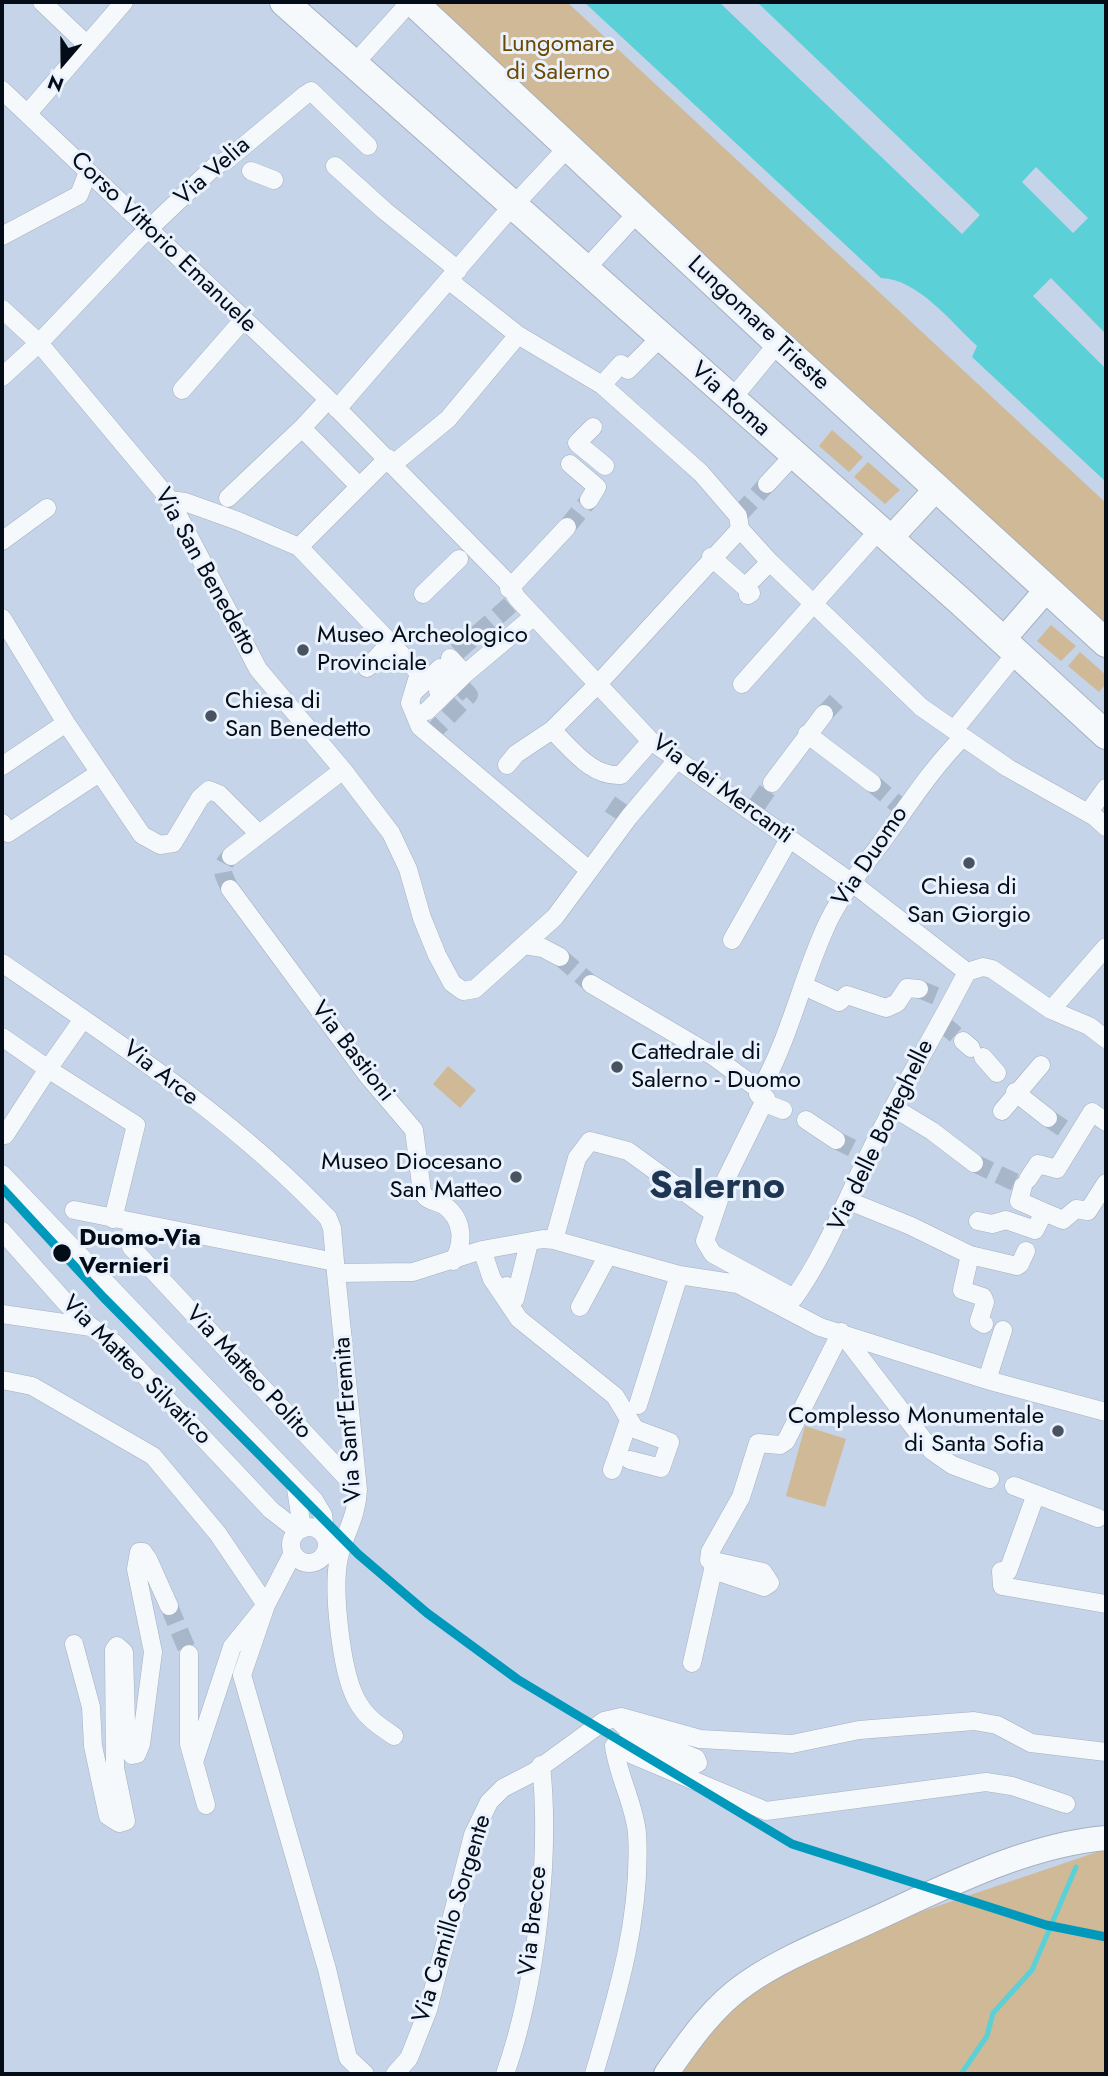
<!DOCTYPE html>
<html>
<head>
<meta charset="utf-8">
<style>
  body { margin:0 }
  #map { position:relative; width:1108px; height:2076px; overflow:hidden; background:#c5d4e8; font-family:Jost,sans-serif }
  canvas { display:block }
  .frame { position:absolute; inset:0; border:4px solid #040c18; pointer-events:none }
  .north { position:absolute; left:28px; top:28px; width:70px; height:70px; -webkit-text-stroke:5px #e9f2fd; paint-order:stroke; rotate:200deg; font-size:19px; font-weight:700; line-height:28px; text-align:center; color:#040c18 }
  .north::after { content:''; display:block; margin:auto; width:24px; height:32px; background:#040c18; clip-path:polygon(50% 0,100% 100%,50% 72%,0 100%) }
</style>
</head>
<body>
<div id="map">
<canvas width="1108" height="2076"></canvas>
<div class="frame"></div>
<div class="north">N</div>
</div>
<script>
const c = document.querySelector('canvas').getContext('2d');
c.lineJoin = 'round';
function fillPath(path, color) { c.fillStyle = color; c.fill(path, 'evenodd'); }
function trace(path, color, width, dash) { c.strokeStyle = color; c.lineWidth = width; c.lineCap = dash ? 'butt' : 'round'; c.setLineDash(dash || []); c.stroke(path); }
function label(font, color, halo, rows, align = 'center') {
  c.font = font + ' Jost,sans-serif'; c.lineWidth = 6; c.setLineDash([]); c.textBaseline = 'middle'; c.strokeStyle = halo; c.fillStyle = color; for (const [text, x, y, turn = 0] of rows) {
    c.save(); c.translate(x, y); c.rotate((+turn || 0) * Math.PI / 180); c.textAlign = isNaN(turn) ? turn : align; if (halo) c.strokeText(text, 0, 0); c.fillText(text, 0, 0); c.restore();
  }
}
fillPath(new Path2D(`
  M427,2h140l539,501v126z
  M832,430l31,27 -14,15 -30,-26z
  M868,462l32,28 -15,14 -31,-27z
  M1051,625l25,21 -15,15 -24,-20z
  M1080,652l26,23v9l-7,8 -31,-26z
  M448,1066l28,24 -16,18 -27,-24z
  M805,1426l41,13 -21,68 -39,-11z
  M1106,1849v225h-430l45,-61 49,-33 103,-52z`), '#d0b996');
fillPath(new Path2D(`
  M584,2h522v480l-134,-125 5,-11c-26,-24 -59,-67 -96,-68z`), '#5bd0d6');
fillPath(new Path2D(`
  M719,2h38l223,213 -18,19z
  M1036,167l52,51 -15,15 -51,-51z
  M1051,278l55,56v35l-73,-73z`), '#c5d4e8');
trace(new Path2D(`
  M961,2074l26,-38 6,-23 39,-43 44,-103`), '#5bd0d6', 5);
trace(new Path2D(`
  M739,515l28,-31
  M567,527l22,-27
  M457,652l53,-47
  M824,714l18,-19
  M429,736l40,-41 -12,-13
  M872,783l31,26
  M610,804l19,13
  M757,805l15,-22
  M230,889c-7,-15 -12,-22 1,-33
  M560,957l31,27
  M919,989l27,11
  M942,1023l21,18
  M1048,1118l28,19
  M836,1140l32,16
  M974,1163l49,23 5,-7
  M169,1606l20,48`), '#a8b6c9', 18, [18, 9]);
const street = new Path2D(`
  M42,2l43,41
  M355,63l55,-61
  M2,90l323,306 183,187 9,15 134,143 200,141 116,90
  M28,113l96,-111
  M335,166l50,45 73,59
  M251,171l23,9
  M2,236l77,-41 9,-23
  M585,270l53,-58
  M451,278l5,8 62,49 84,50 99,88 37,43 2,13 -142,155 -46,46 -36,24 -9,11
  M2,309l37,34 131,157 88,169 85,101 48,63 17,36 14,49 15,37 15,28 11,8 12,-2 80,-72 74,-100 47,-56
  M2,377l37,-34 97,-102 79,-75 12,-6 78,-65 6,-4 57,55
  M602,385l19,-21 7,6 32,-32
  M182,390l61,-70
  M328,400l-26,28 57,58
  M731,400l47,-57
  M337,409l163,-189 69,-74
  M593,427l-16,16 28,23
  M570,464l27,23 -8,13
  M392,465l56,-46 70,-84
  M767,484l26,-28
  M228,498l74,-70
  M170,500l15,2 53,19 61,26 120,126 -9,30 10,24 169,143
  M740,529l30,33 151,145 33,23
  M2,541l45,-33
  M299,547l89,-89
  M711,557l34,30
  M509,589l58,-62
  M423,594l36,-35
  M748,595l3,-2 -6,-6 25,-25
  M2,618l64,105 76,112 18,10 13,-2 27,-45 9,-8 10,4 39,39
  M450,658l15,16
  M367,668l24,-26
  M742,684l137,-154
  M415,691l25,-23 11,11 -13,12
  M427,711l38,-37 69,-58
  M552,730c20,19 39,47 69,45l30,-34
  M807,734l65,49
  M963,737l45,31 87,49 11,10
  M2,766l64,-43
  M772,783l52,-69
  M1088,813l18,-25
  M2,823l6,10 91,-60
  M231,856l112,-86
  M230,889l138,187 46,54 8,62c6,11 15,8 23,14 19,14 19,38 8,55
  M732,940l57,-101
  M524,945l19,3 17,9
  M2,963c113,78 231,154 326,255l4,10 4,45 77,-1 69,-22 61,-11 11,1 125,35 59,9 82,43 167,53 119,32
  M967,972l16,-5 9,2 59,41 38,16 17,13
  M591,984l122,72 48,35
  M804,986l35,16 8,-7 39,13 11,-5 10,-15 12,1
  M1051,1010l55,-63
  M83,1019l-35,50 88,56 -23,94
  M2,1037l46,32 -43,66
  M963,1041l8,7
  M983,1057l14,16
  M1015,1092l33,26
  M766,1098l-40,81 -21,62 8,13 81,44c32,-45 50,-94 74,-142 31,-63 67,-122 99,-184
  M894,1108l38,23 42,32
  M783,1110l-13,-5 -12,-11c30,-51 42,-109 66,-163 13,-31 34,-57 54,-84 28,-38 52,-77 85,-110l-9,-7 63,-78
  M1002,1111l39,-46
  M806,1120l30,20
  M2,1174l312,326 9,15 3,23 19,1
  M1028,1179l10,-15 19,5 35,-57 14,10
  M1023,1186l-4,15 25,11
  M849,1201l62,25 59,29 47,11 3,-2 6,-13
  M74,1210l261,52
  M978,1221l14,3 14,-4 29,10 9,-18 19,8 13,-11 12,2 18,-28
  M144,1226l-13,7v14l227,243
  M2,1231l64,72 25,24 23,16 157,167 27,21
  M554,1240l23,-82 13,-17 38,10 84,61
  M482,1250l10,29 27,40 96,77 20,33 35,13 -9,26 -31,-8
  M970,1255l-8,35 21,7 2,5 -6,19 5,3
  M336,1273l22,217c-1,26 -13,43 -19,67 -7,32 2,113 17,142 9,18 23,27 38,37
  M507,1286l8,13 14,-56
  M580,1307l28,-52
  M2,1314l89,13
  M841,1332l91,119 20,14 38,14
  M2,1380l30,6 121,70 65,78 48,71 -34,42 -38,115 12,43
  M987,1380l16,-50
  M638,1405l41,-130
  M612,1470l17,-50
  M295,1481l7,48
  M1014,1486l84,32
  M1036,1494l-28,77h-7l1,15 104,18
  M291 1545a18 18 0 1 1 36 0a18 18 0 1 1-36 0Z
  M293,1553l-27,52 -24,70 85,294 21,89 17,16
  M74,1644l17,63 2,39 15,70 11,7 7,-2 -11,-53 -1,-118 3,-4 7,6 2,70 6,33 5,-1 4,-10 12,-92 -17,-83 3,-17h4l5,7 21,47
  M189,1654v90l5,18
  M692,1663l21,-93 51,17 6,-4 -7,-11 -54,-12 1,-8 31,-55 17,-54 22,2 6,-4 55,-109
  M616,1718l14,14 66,26 2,5 -6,3 -57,-18 -2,7 133,56 220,-29 26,4 54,18
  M395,2074l14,-16 19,-48 45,-175 16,-33 14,-14 31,-16 70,-51 17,-4 79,22 92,5 67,-14 115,-9 23,4 34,18 75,9
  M505,2074c31,-88 46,-216 36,-309
  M594,2074c23,-77 48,-159 43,-241 -3,-30 -19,-57 -23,-87l9,-3 12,5`);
const secondary = new Path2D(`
  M889,540l49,-53
  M1003,640l45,-52
  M666,2074c23,-33 47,-68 81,-91 36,-25 80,-42 119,-60 75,-34 158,-78 240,-85`);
const primary = new Path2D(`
  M284,2l676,599 146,134
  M413,2l365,341 328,300`);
trace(street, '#a5b0c0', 19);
trace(secondary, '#a5b0c0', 26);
trace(primary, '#a5b0c0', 30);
trace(street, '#f6f9fc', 18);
trace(secondary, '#f6f9fc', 24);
trace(primary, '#f6f9fc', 28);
trace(new Path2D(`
  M2,1188l102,110 254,256 69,59 90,66 275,165 254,81 60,12`), '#0099bc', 9);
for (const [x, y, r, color] of [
  [303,650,7,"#485261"],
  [211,716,7,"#485261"],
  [969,863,7,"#485261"],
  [617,1067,7,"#485261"],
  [516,1177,7,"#485261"],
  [62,1253,10,"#040c18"],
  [1058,1431,7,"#485261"]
]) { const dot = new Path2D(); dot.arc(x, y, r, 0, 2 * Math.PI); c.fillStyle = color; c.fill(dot); trace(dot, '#e9f2fd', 2.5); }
label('24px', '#6e4800', '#e9f2fd', [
  ["Lungomare",558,45],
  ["di Salerno",558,73]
]);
label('24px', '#040c18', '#e9f2fd', [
  ["Via Velia",213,172,-41],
  ["Corso Vittorio Emanuele",163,243,44],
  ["Lungomare Trieste",758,324,43],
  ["Via Roma",730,400,42],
  ["Via San Benedetto",205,572,61],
  ["Via dei Mercanti",722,790,36],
  ["Via Duomo",871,857,-56],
  ["Via Bastioni",352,1052,52],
  ["Via Arce",160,1074,38],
  ["Via delle Botteghelle",882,1136,-64],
  ["Via Matteo Silvatico",136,1371,45],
  ["Via Matteo Polito",248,1373,47],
  ["Via Sant'Eremita",349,1420,-94],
  ["Via Camillo Sorgente",453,1919,-73],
  ["Via Brecce",534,1921,-84]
]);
label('24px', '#040c18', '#e9f2fd', [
  ["Museo Archeologico",317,636],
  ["Provinciale",317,664],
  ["Chiesa di",225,702],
  ["San Benedetto",225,730],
  ["Chiesa di",969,888,"center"],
  ["San Giorgio",969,916,"center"],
  ["Cattedrale di",631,1053],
  ["Salerno - Duomo",631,1081],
  ["Museo Diocesano",502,1163,"right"],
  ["San Matteo",502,1191,"right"],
  ["Complesso Monumentale",1044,1417,"right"],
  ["di Santa Sofia",1044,1445,"right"]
], 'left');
label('bold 24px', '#040c18', '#e9f2fd', [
  ["Duomo-Via",79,1239],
  ["Vernieri",79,1267]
], 'left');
label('bold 38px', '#1f3653', '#e9f2fd', [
  ["Salerno",717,1189]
]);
</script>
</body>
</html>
